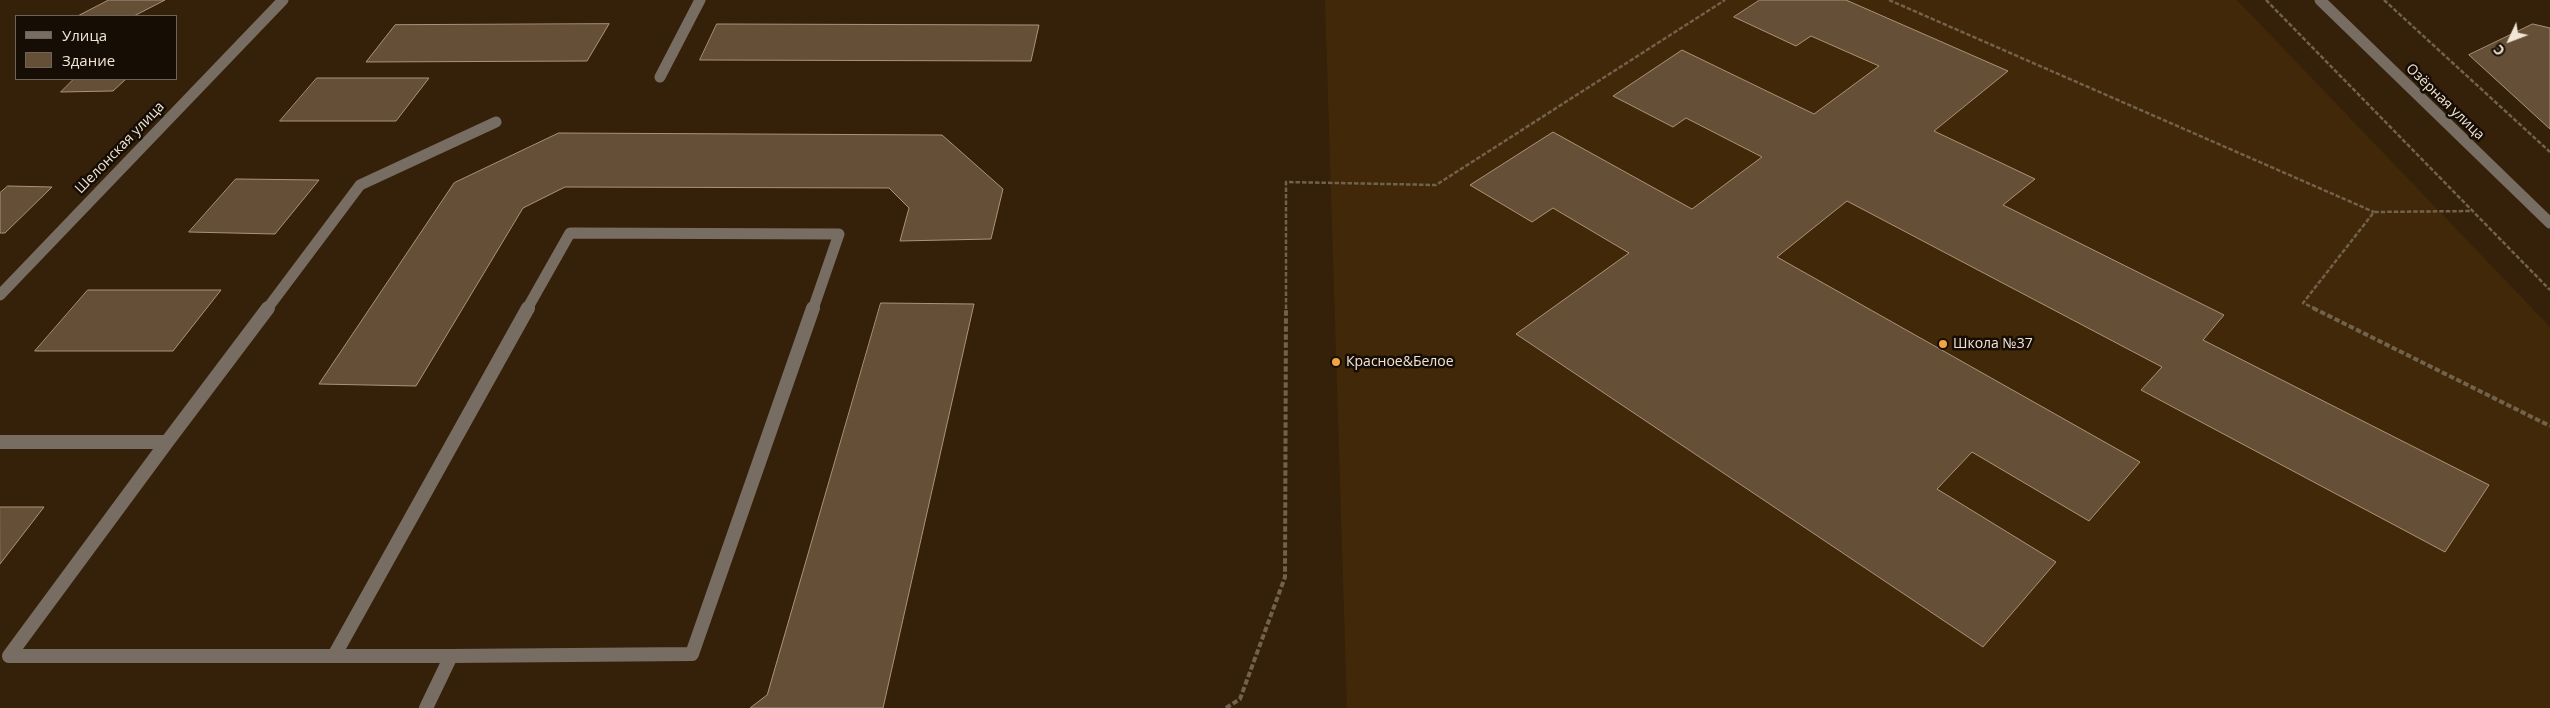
<!DOCTYPE html>
<html>
<head>
<meta charset="utf-8">
<style>
  body { margin:0 }
  #map { position:relative; width:2550px; height:708px; overflow:hidden; background:#352109; font-family:"Open Sans",sans-serif }
  canvas { display:block }
  .legend { position:absolute; left:15px; top:15px; width:162px; height:65px; box-sizing:border-box; background:#160d04; border:1px solid #6e6358; margin:0; padding:6px 9px; list-style:none; font-size:15px; color:#f2e5d7 }
  .legend li { display:flex; align-items:center; gap:10px; height:25px }
  .legend b { width:25px; border:1px solid #6e6358 }
  .north { position:absolute; left:2485px; top:15px; width:50px; height:50px; -webkit-text-stroke:4px #160d04; paint-order:stroke; rotate:227deg; font-size:14px; font-weight:700; line-height:20px; text-align:center; color:#f2e5d7 }
  .north::after { content:''; display:block; margin:auto; width:18px; height:22px; background:#f2e5d7; clip-path:polygon(50% 0,100% 100%,50% 72%,0 100%) }
</style>
</head>
<body>
<div id="map">
<canvas width="2550" height="708"></canvas>
<ul class="legend">
<li><b style="height:6px;background:#786d62"></b>Улица</li>
<li><b style="height:14px;background:#654f36"></b>Здание</li>
</ul>
<div class="north">С</div>
</div>
<script>
const c = document.querySelector('canvas').getContext('2d');
c.lineJoin = 'round';
function fillPath(path, color) { c.fillStyle = color; c.fill(path, 'evenodd'); }
function trace(path, color, width, dash) { c.strokeStyle = color; c.lineWidth = width; c.lineCap = dash ? 'butt' : 'round'; c.setLineDash(dash || []); c.stroke(path); }
function label(font, color, halo, rows, align = 'center') {
  c.font = font + ' "Open Sans",sans-serif'; c.lineWidth = 5; c.setLineDash([]); c.textBaseline = 'middle'; c.strokeStyle = halo; c.fillStyle = color; for (const [text, x, y, turn = 0] of rows) {
    c.save(); c.translate(x, y); c.rotate((+turn || 0) * Math.PI / 180); c.textAlign = isNaN(turn) ? turn : align; if (halo) c.strokeText(text, 0, 0); c.fillText(text, 0, 0); c.restore();
  }
}
fillPath(new Path2D(`
  M1325,0h912l313,327v381h-1203z`), '#412808');
const building = new Path2D(`
  M109,0h56l-31,16h-56z
  M1760,0h86l162,71 -74,60 101,48 -32,26 221,110 -21,25 286,145 -44,67 -304,-162 21,-23 -315,-166 -70,56 363,205 -51,59 -117,-69 -35,37 119,73 -73,85 -467,-313 113,-81 -76,-45 -21,14 -62,-37 83,-53 139,77 70,-52 -76,-39 -13,9 -60,-31 69,-46 132,64 65,-48 -68,-30 -15,10 -62,-29z
  M609,24l-22,37 -221,1 29,-37z
  M717,24l322,1 -8,36 -331,-1z
  M2533,24l17,4v101l-81,-74z
  M317,78h112l-33,43h-116z
  M74,79h52l-13,12 -52,1z
  M559,133l383,2 61,54 -12,50 -91,2 9,-33 -20,-20 -324,-1 -42,21 -107,178 -97,-2 135,-201z
  M236,179l83,1 -44,54 -86,-2z
  M8,186l44,1 -47,46h-5v-40z
  M88,290h133l-48,61h-138z
  M881,303l93,1 -91,404h-133l17,-13z
  M0,507h44l-44,57z`);
fillPath(building, '#654f36');
trace(building, '#ac9378', 1);
trace(new Path2D(`
  M1889,0l485,212
  M2266,0l284,290
  M2384,0l166,152
  M1286,309v-127l150,3 289,-185
  M2316,309l-13,-6 71,-91 99,-1`), '#72614c', 2.5, [4.5, 2]);
trace(new Path2D(`
  M2313,308l237,118
  M1226,708l14,-9 45,-122 1,-269`), '#72614c', 4, [5.5, 2.5]);
trace(new Path2D(`
  M2320,0l230,223
  M660,77l40,-77
  M0,295l283,-295
  M267,309l93,-124 136,-63
  M527,309l43,-76 269,1 -26,75`), '#786d62', 11);
trace(new Path2D(`
  M0,442h167l-158,214
  M167,442l101,-134
  M9,656h442l-25,52
  M334,656l194,-348
  M451,656l241,-2 121,-346`), '#786d62', 14);
for (const [x, y, r, color] of [
  [1943,344,5,"#f2a542"],
  [1336,362,5,"#f2a542"]
]) { const dot = new Path2D(); dot.arc(x, y, r, 0, 2 * Math.PI); c.fillStyle = color; c.fill(dot); trace(dot, '#160d04', 2); }
label('14px', '#f2e5d7', '#160d04', [
  ["Озёрная улица",2445,102,44],
  ["Шелонская улица",120,148,-46]
]);
label('14px', '#f2e5d7', '#160d04', [
  ["Школа №37",1953,344],
  ["Красное&Белое",1346,362]
], 'left');
</script>
</body>
</html>
